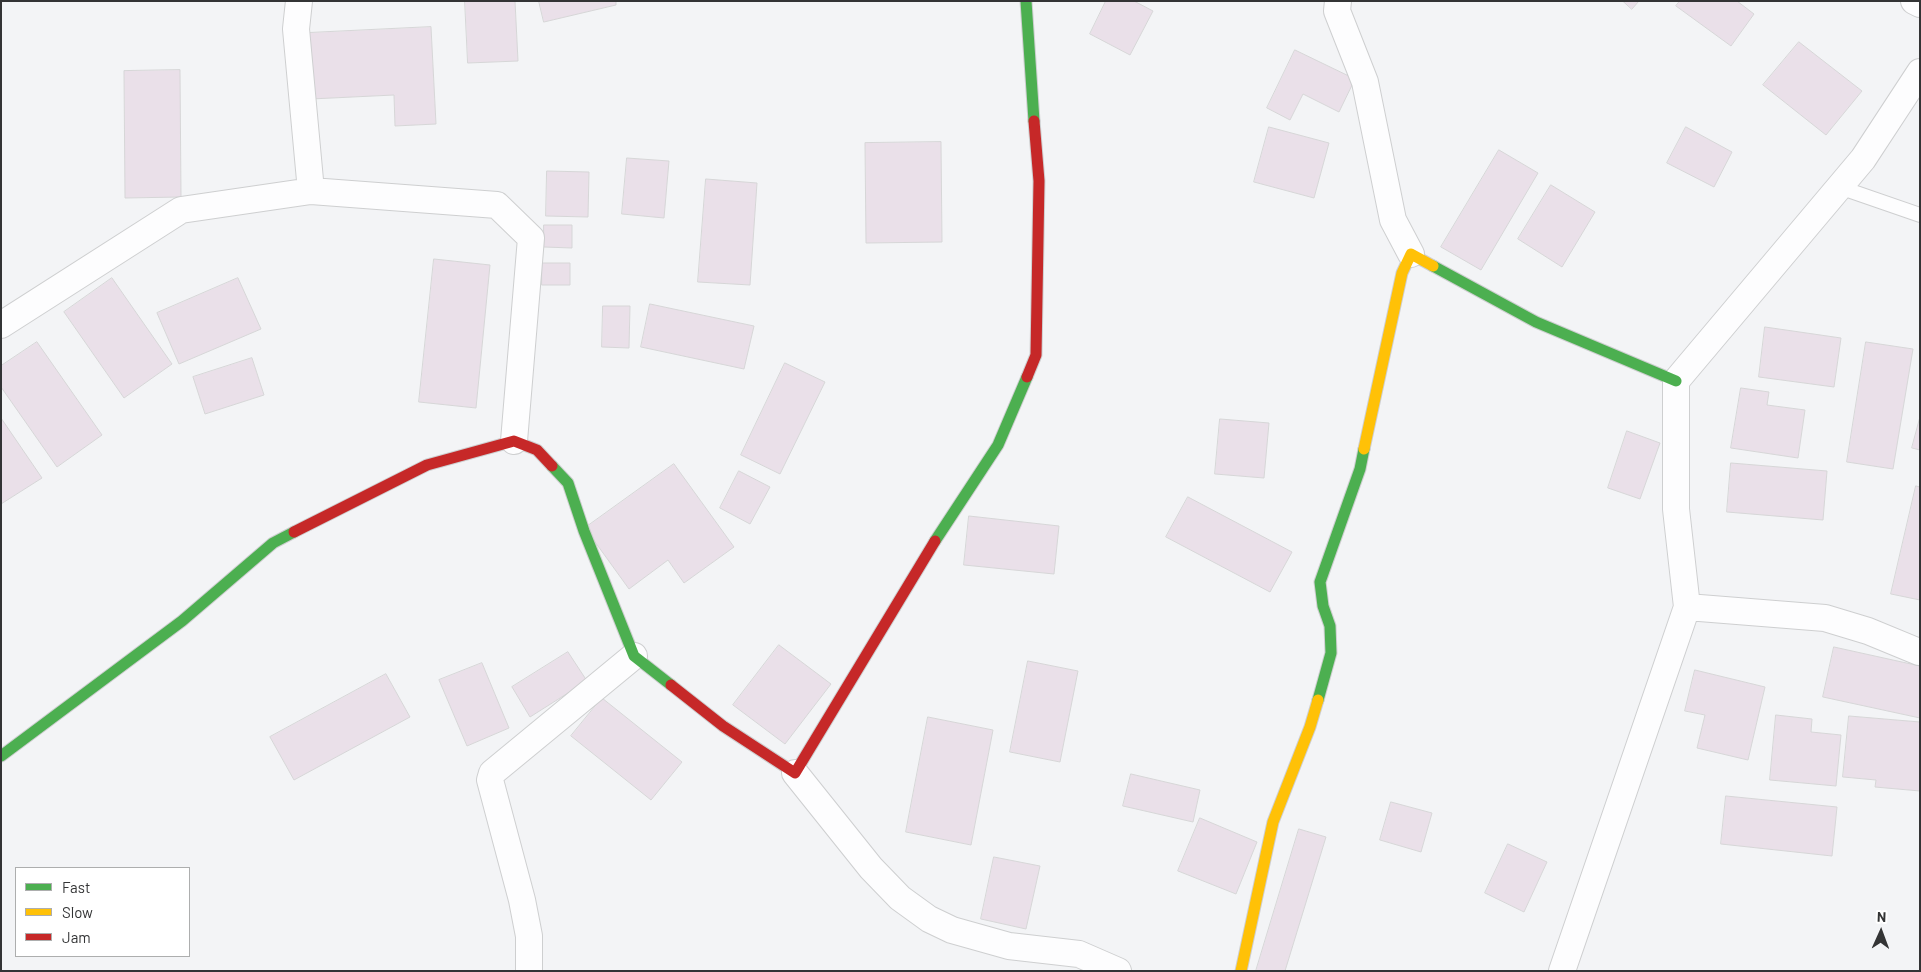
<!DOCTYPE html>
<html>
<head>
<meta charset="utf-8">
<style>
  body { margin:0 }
  #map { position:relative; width:1921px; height:972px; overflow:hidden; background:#f3f4f6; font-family:Barlow,sans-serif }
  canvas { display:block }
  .frame { position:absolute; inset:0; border:2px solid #333435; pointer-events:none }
  .legend { position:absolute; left:15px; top:867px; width:175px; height:90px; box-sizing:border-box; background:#fff; border:1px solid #adaeae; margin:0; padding:6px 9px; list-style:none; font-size:15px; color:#333435 }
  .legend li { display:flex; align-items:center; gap:10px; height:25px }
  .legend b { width:25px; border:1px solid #adaeae }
  .north { position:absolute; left:1856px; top:907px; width:50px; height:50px; -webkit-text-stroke:4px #fff; paint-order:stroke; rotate:2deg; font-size:14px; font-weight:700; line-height:20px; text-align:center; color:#333435 }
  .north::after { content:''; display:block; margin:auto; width:18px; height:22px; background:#333435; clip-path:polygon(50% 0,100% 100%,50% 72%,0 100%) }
</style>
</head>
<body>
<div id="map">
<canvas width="1921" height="972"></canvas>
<div class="frame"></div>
<ul class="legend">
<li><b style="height:6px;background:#4caf50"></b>Fast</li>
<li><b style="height:6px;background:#ffc107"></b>Slow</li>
<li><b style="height:6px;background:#c62828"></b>Jam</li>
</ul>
<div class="north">N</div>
</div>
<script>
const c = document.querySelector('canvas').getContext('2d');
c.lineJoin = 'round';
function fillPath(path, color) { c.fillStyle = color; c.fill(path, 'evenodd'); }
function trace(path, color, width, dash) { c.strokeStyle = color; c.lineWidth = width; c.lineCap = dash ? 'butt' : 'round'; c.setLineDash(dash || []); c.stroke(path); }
const building = new Path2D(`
  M465,1h50l3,60 -50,2z
  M539,1h77v4l-72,17z
  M1106,1h28l19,10 -23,44 -40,-21z
  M1623,1h16l-7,8z
  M1680,1h57l17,13 -23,32 -55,-40z
  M431,27l5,97 -41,2 -1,-31 -83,4 -3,-66z
  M1799,42l63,49 -36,44 -63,-50z
  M1295,50l60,29 -16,33 -36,-18 -13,26 -23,-12z
  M180,70l1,127 -56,1 -1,-127z
  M1269,127l60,16 -15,55 -60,-16z
  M1686,127l46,25 -18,35 -47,-24z
  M941,142l1,100 -76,1 -1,-100z
  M1499,150l39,23 -57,97 -40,-23z
  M627,158l42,3 -5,57 -42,-4z
  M547,171l42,1 -1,45 -42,-1z
  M706,179l51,4 -7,102 -52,-3z
  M1551,185l44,27 -33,55 -44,-28z
  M544,225h28v23l-28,-1z
  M434,259l56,6 -14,143 -57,-6z
  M542,263h28v22h-28z
  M112,278l60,86 -48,34 -60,-86z
  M238,278l23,51 -82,35 -22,-51z
  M650,304l104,22 -10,43 -103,-22z
  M603,306h27l-1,42 -27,-1z
  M1765,327l76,11 -7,49 -75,-10z
  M37,342l65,93 -45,32 -56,-80v-21z
  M1866,342l47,7 -20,120 -46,-7z
  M252,358l12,37 -59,19 -12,-37z
  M785,363l40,19 -45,92 -39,-19z
  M1741,388l28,4 -2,13 38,5 -7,48 -67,-10z
  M1920,417v33l-8,-2z
  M1,418l41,60 -41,26z
  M1220,419l49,4 -5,55 -49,-4z
  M1627,431l33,12 -20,56 -32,-11z
  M1731,463l96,8 -4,49 -96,-8z
  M674,464l60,83 -50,36 -16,-23 -39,29 -44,-61z
  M739,471l31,16 -20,37 -30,-16z
  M1916,486l4,1v113l-29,-6z
  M1188,497l104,55 -22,40 -104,-55z
  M969,516l90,10 -5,48 -90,-9z
  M779,645l52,39 -46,60 -52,-39z
  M1834,647l86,19v52l-97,-21z
  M568,652l19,29 -57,36 -18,-30z
  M1028,661l50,10 -18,91 -50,-10z
  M482,663l27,65 -42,18 -28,-66z
  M1695,670l70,17 -17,73 -51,-12 8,-33 -20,-4z
  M386,674l24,43 -116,63 -24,-43z
  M602,698l80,64 -31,38 -80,-64z
  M1776,715l36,4 -1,13 30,3 -5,51 -66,-6z
  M1849,716l71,6v69l-45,-4 1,-7 -33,-3z
  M928,717l65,13 -22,115 -65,-13z
  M1131,774l69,16 -7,32 -70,-16z
  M1726,796l111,11 -5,49 -111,-12z
  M1391,802l41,11 -11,39 -41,-12z
  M1200,818l57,24 -21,52 -58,-23z
  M1299,829l27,8 -41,134h-29z
  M1508,844l39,18 -23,50 -39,-19z
  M994,857l46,9 -14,63 -45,-10z`);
fillPath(building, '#eae0e9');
trace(building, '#d6d6d7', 1);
const lane = new Path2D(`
  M1839,187l81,28`);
const street = new Path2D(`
  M1338,1l-1,10 28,71 28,138 18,34
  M1914,1l6,3
  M311,191l186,14 34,33 -17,203
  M1,325l180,-115 130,-19 -15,-162 3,-28
  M1687,607l138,11 43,13 51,21
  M795,773l76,95 29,30 29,21 23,11 57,16 70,8 39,17
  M529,971v-35l-7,-36 -32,-120 2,-7 142,-117
  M1562,971l125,-364 -11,-98v-128l187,-222 57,-87`);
const fast = new Path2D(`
  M1026,1l8,120
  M1433,266l103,56 140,59
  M552,466l16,17 16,48 50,125 37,29
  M935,541l63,-96 29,-68
  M1318,700l13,-47 -1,-27 -7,-20 -3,-24 40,-113 4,-20
  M1,756l181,-135 91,-78 21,-11`);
const slow = new Path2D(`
  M1364,449l38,-176 9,-19 22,12
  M1241,971l32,-149 37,-95 8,-27`);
const jam = new Path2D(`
  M1027,377l9,-22 3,-174 -5,-60
  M294,532l133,-67 87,-24 23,9 15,16
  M671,685l52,41 72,47 140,-232`);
trace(lane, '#cecfd0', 16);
trace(street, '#cecfd0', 28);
trace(fast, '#cecfd0', 13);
trace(slow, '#cecfd0', 13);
trace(jam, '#cecfd0', 13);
trace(lane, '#fdfdfe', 14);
trace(street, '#fdfdfe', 26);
trace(fast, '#4caf50', 11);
trace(slow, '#ffc107', 11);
trace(jam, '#c62828', 11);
</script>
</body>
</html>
